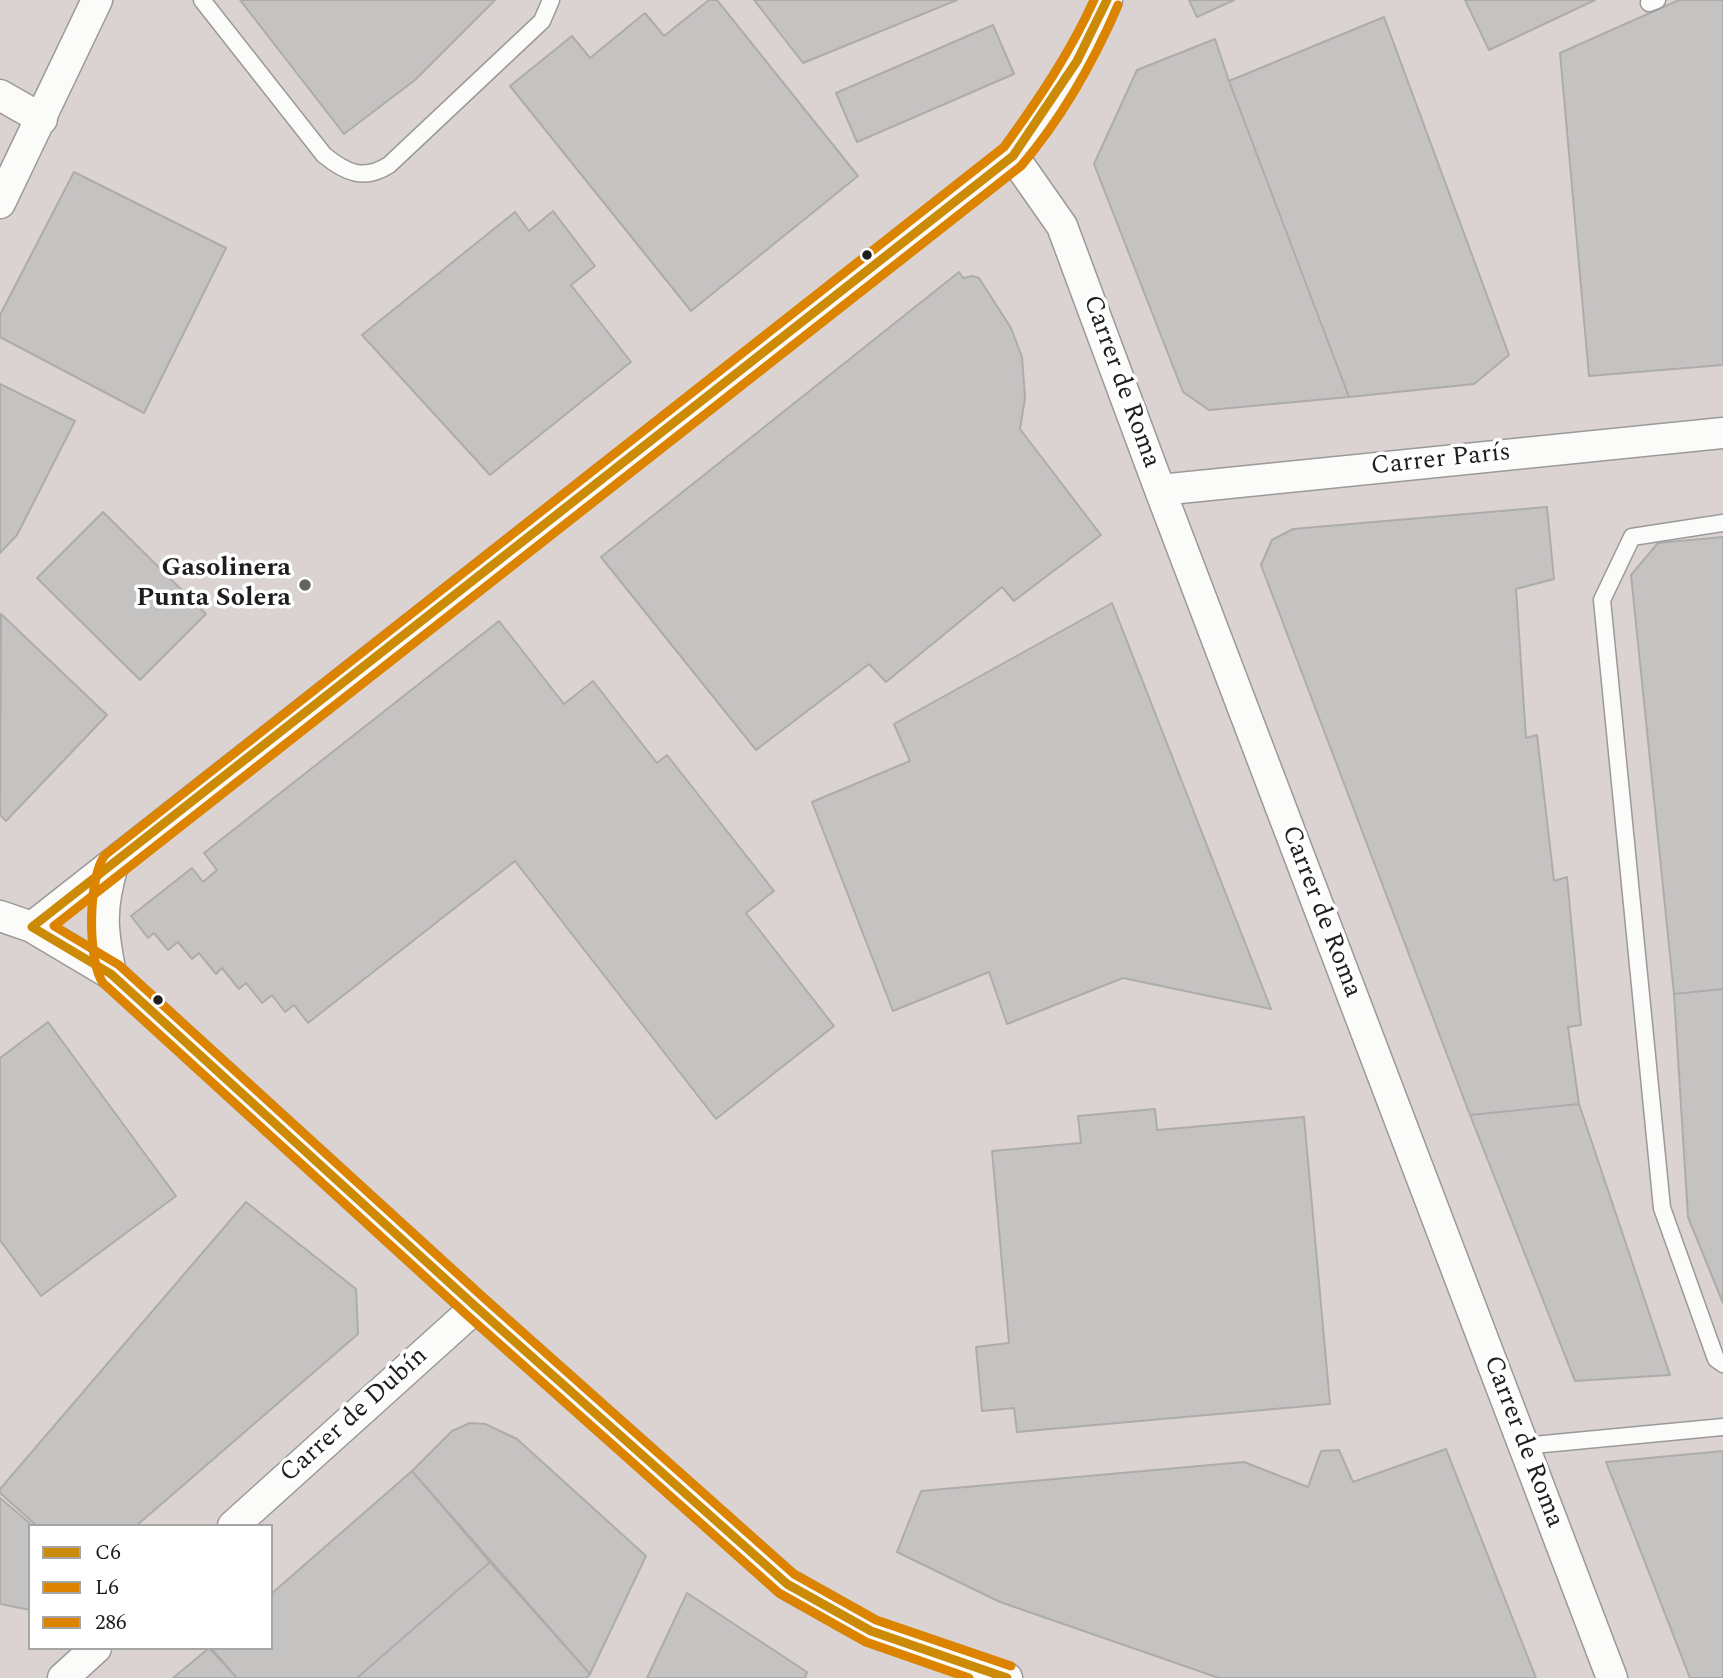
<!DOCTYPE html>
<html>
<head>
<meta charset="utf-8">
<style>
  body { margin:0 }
  #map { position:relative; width:1723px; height:1678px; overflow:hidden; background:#e4e2e1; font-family:Spectral,serif }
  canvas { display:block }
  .legend { position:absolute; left:28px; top:1524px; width:245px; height:126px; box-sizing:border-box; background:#fff; border:2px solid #a5a5a5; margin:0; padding:9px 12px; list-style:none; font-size:21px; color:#1f1e1d }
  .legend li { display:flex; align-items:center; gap:14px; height:35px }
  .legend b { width:35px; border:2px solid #a5a5a5 }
</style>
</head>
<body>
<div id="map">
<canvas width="1723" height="1678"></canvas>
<ul class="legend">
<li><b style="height:9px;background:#cc8b06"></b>C6</li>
<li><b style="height:9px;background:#dc8400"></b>L6</li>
<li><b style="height:9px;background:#dc8400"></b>286</li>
</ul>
</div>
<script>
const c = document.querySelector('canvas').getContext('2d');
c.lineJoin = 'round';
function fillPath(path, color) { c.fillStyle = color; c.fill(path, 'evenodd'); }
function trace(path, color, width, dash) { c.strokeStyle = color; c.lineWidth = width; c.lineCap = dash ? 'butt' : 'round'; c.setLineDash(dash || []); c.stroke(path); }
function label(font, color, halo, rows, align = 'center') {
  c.font = font + ' Spectral,serif'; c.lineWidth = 7; c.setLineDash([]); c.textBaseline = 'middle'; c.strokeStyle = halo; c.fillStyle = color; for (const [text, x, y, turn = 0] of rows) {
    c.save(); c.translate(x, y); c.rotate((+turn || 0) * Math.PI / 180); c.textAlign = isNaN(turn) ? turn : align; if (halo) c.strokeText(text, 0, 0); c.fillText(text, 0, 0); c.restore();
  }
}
fillPath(new Path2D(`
  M0,0h1723v1678h-1723zM30,1526h241v122h-241z`), '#dad3d1');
const building = new Path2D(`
  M240,0h255l-80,80 -71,54z
  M709,0h8l141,176 -167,135 -181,-225 62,-50 18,22 55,-45 19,23z
  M754,0h203l-154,63z
  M1189,0h45l-37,17z
  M1465,0h130l-106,50z
  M1679,0h44v365l-134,11 -29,-323z
  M1384,17l125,338 -35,29 -125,13 -120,-316z
  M993,25l21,49 -157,68 -21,-49z
  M1215,39l14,42 120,316 -140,13 -26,-18 -89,-228 43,-94z
  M74,172l152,76 -82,165 -144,-76v-22z
  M553,211l42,55 -24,19 60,77 -141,113 -128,-140 153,-123 14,19z
  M959,272l4,6 10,-2 6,2 32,50 11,29 3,41 -5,31 81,106 -87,66 -12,-14 -116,95 -17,-18 -113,86 -155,-193z
  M0,384l75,37 -58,114 -17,18z
  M1547,507l7,72 -38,10 10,149 11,-3 17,146 13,-4 14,148 -13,2 11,77 -109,11 -209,-550 11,-25 21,-11z
  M103,512l103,102 -66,66 -103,-102z
  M1723,537v452l-49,5 -43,-419 27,-32z
  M1112,603l159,406 -148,-31 -116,46 -18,-52 -96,39 -81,-209 98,-41 -16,-37z
  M1,614l106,101 -101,106 -6,-6z
  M499,621l65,83 29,-23 64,82 10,-8 107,136 -28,22 88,113 -118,93 -201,-258 -207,162 -14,-18 -9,7 -13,-17 -10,8 -16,-20 -7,6 -17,-21 -6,6 -17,-21 -7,6 -14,-17 -10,8 -14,-17 -6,5 -17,-22 61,-48 11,14 14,-12 -13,-17z
  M1723,989v314l-35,-86 -14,-223z
  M48,1022l128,174 -135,100 -41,-56v-182z
  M1579,1104l91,271 -95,6 -105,-266z
  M1155,1109l2,21 147,-13 26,287 -313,28 -3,-24 -32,3 -6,-64 33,-4 -17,-192 89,-8 -3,-27z
  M246,1202l110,87 2,45 -222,192h-99l-37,-33v-4z
  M470,1423l15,1 32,15 129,117 -56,118 -178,-203 40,-40z
  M1446,1449l90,229h-317l-219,-76 -103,-50 24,-61 323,-29 64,25 13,-36 18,-1 14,32z
  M1723,1451v227h-33l-84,-216z
  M412,1471l78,91 -133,116h-120l-26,-30h60v-54z
  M0,1498l33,28h-3v84l-30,-6z
  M490,1562l100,112 -4,4h-229z
  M687,1593l120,79 -2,6h-158z
  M209,1648l28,30h-64z`);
fillPath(building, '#c5c3c2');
trace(building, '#aeacab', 2);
const lane = new Path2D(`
  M202,0l122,155c22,18 40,26 65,10l153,-144 9,-21
  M1649,3l8,-3
  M1723,523l-91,14 -30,63 60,608 54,151 7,5
  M1523,1446l200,-19`);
const street = new Path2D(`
  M0,95l42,24
  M1013,156l49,70 98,264 452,1188
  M0,203l97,-203
  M1160,490l563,-57
  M0,916l32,11 79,47 365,333 311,277 84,47 136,47
  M32,927l981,-771c36,-50 71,-99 94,-156
  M111,974c-9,-45 -11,-65 2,-109
  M233,1526l243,-219
  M63,1678l33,-30`);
trace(lane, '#9b9999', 19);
trace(street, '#9b9999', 33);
trace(lane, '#fbfbfa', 16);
trace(street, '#fbfbfa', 30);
trace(new Path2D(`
  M32,927l981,-771 64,-95 30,-61
  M32,927l79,47 365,333 311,277 84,47 136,47`), '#cc8b06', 9);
trace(new Path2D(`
  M1011,1666l-135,-46 -82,-46 -310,-276 -365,-333 -65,-39 967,-760c40,-47 73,-105 97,-161`), '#dc8400', 9);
trace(new Path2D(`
  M969,1678l-103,-36 -87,-49 -311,-277 -365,-333c-16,-22 -15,-106 2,-128l899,-708c34,-47 66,-94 90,-147`), '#dc8400', 9);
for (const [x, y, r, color] of [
  [867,255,6,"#1f1e1d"],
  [305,585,7,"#646362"],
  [158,1000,6,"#1f1e1d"]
]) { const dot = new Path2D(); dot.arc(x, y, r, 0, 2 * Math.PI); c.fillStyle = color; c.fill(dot); trace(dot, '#fff', 2.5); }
label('26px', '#1f1e1d', '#fff', [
  ["Carrer de Roma",1120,382,70],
  ["Carrer París",1441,461,-6],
  ["Carrer de Roma",1320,912,69],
  ["Carrer de Dubín",355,1416,-42],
  ["Carrer de Roma",1522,1442,69]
]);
label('bold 26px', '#1f1e1d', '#fff', [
  ["Gasolinera",291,570],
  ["Punta Solera",291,600]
], 'right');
</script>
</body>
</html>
